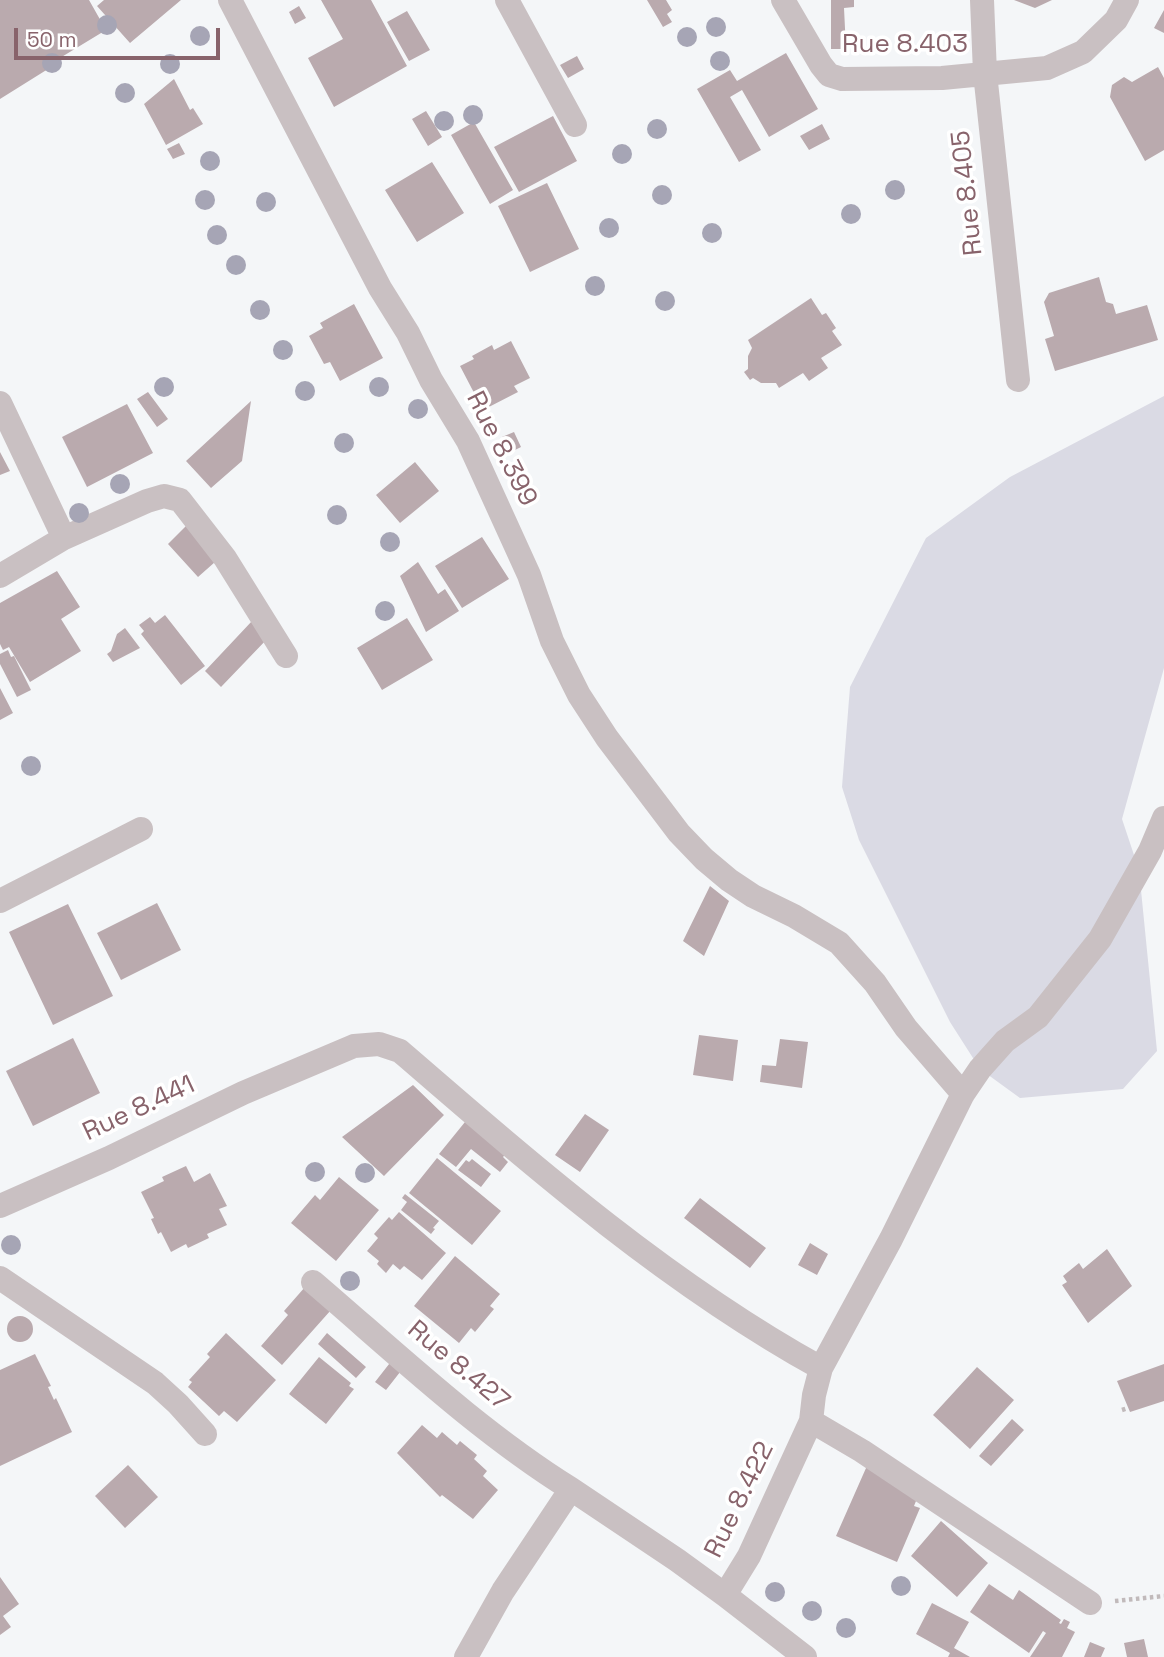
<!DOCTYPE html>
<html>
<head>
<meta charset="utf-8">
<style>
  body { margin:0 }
  #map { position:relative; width:1164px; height:1657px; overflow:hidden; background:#f4f6f8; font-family:"Space Grotesk",sans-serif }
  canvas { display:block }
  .scale { position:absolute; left:14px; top:28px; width:206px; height:32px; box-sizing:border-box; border:4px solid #88636b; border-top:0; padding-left:9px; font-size:21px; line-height:24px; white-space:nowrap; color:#88636b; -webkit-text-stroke:5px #fff; paint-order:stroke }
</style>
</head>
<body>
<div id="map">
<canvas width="1164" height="1657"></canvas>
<div class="scale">50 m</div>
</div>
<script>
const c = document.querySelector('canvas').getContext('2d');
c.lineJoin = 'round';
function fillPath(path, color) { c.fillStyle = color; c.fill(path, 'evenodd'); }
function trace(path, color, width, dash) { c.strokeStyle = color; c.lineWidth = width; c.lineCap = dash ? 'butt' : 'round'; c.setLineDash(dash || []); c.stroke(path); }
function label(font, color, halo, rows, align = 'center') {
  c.font = font + ' "Space Grotesk",sans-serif'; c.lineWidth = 7; c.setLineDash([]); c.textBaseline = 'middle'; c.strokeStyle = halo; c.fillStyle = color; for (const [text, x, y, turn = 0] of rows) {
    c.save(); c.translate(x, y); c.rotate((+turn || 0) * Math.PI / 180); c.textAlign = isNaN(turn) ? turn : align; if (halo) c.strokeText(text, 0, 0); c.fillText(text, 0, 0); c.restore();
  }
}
fillPath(new Path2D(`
  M1164,396v272l-42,151 17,51 18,181 -34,38 -103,9 -40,-29 -30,-47 -91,-182 -17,-53 8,-100 76,-149 84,-61z`), '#dadae4');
fillPath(new Path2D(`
  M0,0h89l17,30 -51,31 1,3 -56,35z
  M104,0h77l-51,43 -33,-37z
  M321,0h50l36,66 -73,41 -26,-49 35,-19z
  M647,0h19l6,10 -5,4 5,8 -9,5z
  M831,0h23v7l-10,1 2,41h-15z
  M1014,0h38l-17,8z
  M299,6l7,12 -11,6 -6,-12z
  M1164,10v23l-10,-5z
  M407,11l23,39 -21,11 -22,-39z
  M786,53l32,56 -49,28 -27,-47 -12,7 31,53 -22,12 -42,-73 33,-19 7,11z
  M577,56l7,13 -16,9 -8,-13z
  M1158,67l6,11v72l-19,11 -35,-64 2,-12 12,-8 8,5z
  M174,79l16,31 3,-2 10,16 -37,21 -22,-41z
  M426,111l16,26 -14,9 -16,-27z
  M553,116l24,45 -58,31 -25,-45z
  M474,122l39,68 -23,14 -39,-69z
  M822,124l8,15 -21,11 -9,-14z
  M179,143l6,11 -12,5 -6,-10z
  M432,162l32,51 -47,29 -32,-52z
  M547,183l32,66 -49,23 -32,-66z
  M1099,277l7,25 7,2 3,10 31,-9 11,35 -103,31 -10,-32 9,-3 -10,-34 5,-9z
  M811,298l11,17 4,-2 10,15 -4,3 10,14 -21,13 7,10 -19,13 -6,-8 -24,15 -3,-5h-15l-8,-5 -3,2 -6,-8 4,-3v-13l4,-8 -4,-8z
  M354,304l29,54 -43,23 -10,-19 -6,2 -15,-28 14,-8 -3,-5z
  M511,341l19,37 -16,8 4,6 -35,18 -23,-44 14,-7 -2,-3 20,-11 2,5z
  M148,392l20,27 -11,8 -20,-28z
  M251,401l-9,60 -31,27 -25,-27z
  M127,404l26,49 -66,34 -25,-50z
  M514,432l7,15 -12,6 -7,-16z
  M0,452l10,19 -10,4z
  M415,462l24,29 -39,32 -24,-28z
  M190,522l25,40 -17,15 -30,-33z
  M482,537l27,42 -47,29 -27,-42z
  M418,562l20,32 7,-5 14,22 -33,21 -26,-56z
  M57,571l23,36 -19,12 20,32 -51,31 -21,-35 -6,3 -3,-6v-41z
  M165,615l40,51 -24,19 -40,-51 3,-3 -5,-6 11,-8 5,6z
  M407,618l26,42 -51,30 -25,-42z
  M252,621l17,16 -48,50 -16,-16z
  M125,628l15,20 -27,14 -6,-8 4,-3 6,-17z
  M8,650l3,7 3,-1 17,34 -14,7 -17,-33v-10z
  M0,688l13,25 -13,7z
  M710,886l19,15 -25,55 -21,-15z
  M157,903l24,47 -60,30 -24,-47z
  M68,904l45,92 -60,29 -44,-93z
  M699,1035l39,5 -5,41 -40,-6z
  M73,1038l27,55 -67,33 -27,-55z
  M780,1039l28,3 -6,46 -42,-6 2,-17 14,1z
  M413,1085l31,30 -60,61 -42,-39z
  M585,1114l24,16 -29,42 -25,-17z
  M465,1122l43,29 -5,6 5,5 -8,10 -29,-23 -15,18 -17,-13z
  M437,1158l64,53 -29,34 -63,-52z
  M472,1159l19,15 -10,13 -23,-17 8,-10 3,2z
  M186,1166l8,16 16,-9 17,33 -8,3 8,16 -20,9 2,4 -21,10 -2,-4 -15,8 -10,-20 -3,2 -7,-15 3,-1 -13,-26 23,-11 -2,-4z
  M339,1177l40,33 -43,51 -45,-38 24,-28 5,5z
  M405,1194l34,27 -6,7 2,1 -4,5 -30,-24 6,-8 -5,-4z
  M700,1198l66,50 -16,20 -66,-50z
  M399,1212l47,41 -24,27 -18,-14 -4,4 -7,-6 -7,9 -9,-9 2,-3 -12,-10 11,-13 -4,-4 15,-17 3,3z
  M810,1243l18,11 -11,21 -19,-10z
  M1107,1249l25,37 -44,37 -26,-38 5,-3 -4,-6 16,-13 4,6z
  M455,1256l45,38 -10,12 4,3 -19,23 -4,-4 -12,15 -45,-37z
  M305,1287l26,23 -49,55 -21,-19 27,-31 -4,-4z
  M7 1329a13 13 0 1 1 26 0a13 13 0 1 1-26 0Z
  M226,1333l50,47 -39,42 -13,-11 -5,5 -31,-29 4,-5 -3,-2 21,-23 -3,-3z
  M327,1333l39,34 -10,11 -38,-34z
  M35,1354l16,32 -3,1 6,13 2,-2 16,34 -72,34v-96z
  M319,1357l32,26 -2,3 5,3 -28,35 -37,-30z
  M393,1359l11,8 -18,23 -11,-8z
  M1164,1364v37l-34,11 -13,-31z
  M977,1367l37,33 -44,49 -37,-34z
  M1012,1419l12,11 -33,36 -12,-10z
  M422,1425l15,13 5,-6 15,13 3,-4 17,14 -3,4 13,12 -4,5 15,14 -25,29 -31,-24 -2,2 -43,-44z
  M870,1459l50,32 -6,15 6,2 -23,54 -61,-26z
  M128,1465l30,32 -33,31 -30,-32z
  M941,1521l47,42 -31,34 -46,-41z
  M0,1577l19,27 -16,12 8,11 -11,8z
  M989,1584l24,16 6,-10 42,30 -2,3 2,1 3,-5 6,3 -3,6 8,4 -13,25h-32l16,-24 -3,-2 -14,22 -59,-41z
  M932,1603l37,19 -15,26 16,9h-22l2,-4 -34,-19z
  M1144,1639l4,18h-21l-3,-14z
  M1090,1642l15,6 -4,9h-17z`), '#baaaae');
trace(new Path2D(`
  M1122,1410l6,-2
  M1115,1601l49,-5`), '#c1babb', 4.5, [3.5, 3.5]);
trace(new Path2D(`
  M230,0l150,288 28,45 23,47 37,61 61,134 23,66 27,54 28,43 72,95 25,26 25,21 24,16 41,20 45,27 36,40 31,45 57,66
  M507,0l68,125
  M783,0l38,65 8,10 13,4 100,-1 105,-10 36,-16 33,-32 11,-20
  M982,0l3,73 33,307
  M0,403l64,135 -64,38
  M64,538l83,-37 17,-5 16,4 45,58 61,98
  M0,901l141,-72
  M0,1206l109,-48 134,-65 111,-47 25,-2 21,7c133,115 267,232 421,317
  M0,1278l155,105 23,21 27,30
  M313,1282c83,71 165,149 258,207
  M811,1421l3,-26 7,-27 70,-129 72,-145 17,-25 25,-28 33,-24 62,-78 50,-88 14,-33
  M725,1595l80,62
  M466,1657l37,-66 68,-102 106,71 48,35 24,-39 62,-135 51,30 228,152`), '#c9c0c2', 24);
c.fillStyle = '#a6a5b5';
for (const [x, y] of [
  [107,25],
  [716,27],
  [200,36],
  [687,37],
  [720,61],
  [52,63],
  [170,64],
  [125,93],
  [473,115],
  [444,121],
  [657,129],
  [622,154],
  [210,161],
  [895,190],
  [662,195],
  [205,200],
  [266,202],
  [851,214],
  [609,228],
  [712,233],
  [217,235],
  [236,265],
  [595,286],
  [665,301],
  [260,310],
  [283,350],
  [164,387],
  [379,387],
  [305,391],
  [418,409],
  [344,443],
  [120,484],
  [79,513],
  [337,515],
  [390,542],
  [385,611],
  [31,766],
  [315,1172],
  [365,1173],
  [11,1245],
  [350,1281],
  [901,1586],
  [775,1592],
  [812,1611],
  [846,1628]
]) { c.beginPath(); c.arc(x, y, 10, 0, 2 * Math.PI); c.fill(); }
label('26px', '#88636b', '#fff', [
  ["Rue 8.403",905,45],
  ["Rue 8.405",968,193,-96],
  ["Rue 8.399",501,449,63],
  ["Rue 8.441",139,1109,-25],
  ["Rue 8.427",458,1366,40],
  ["Rue 8.422",740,1500,-64]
]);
</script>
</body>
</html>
